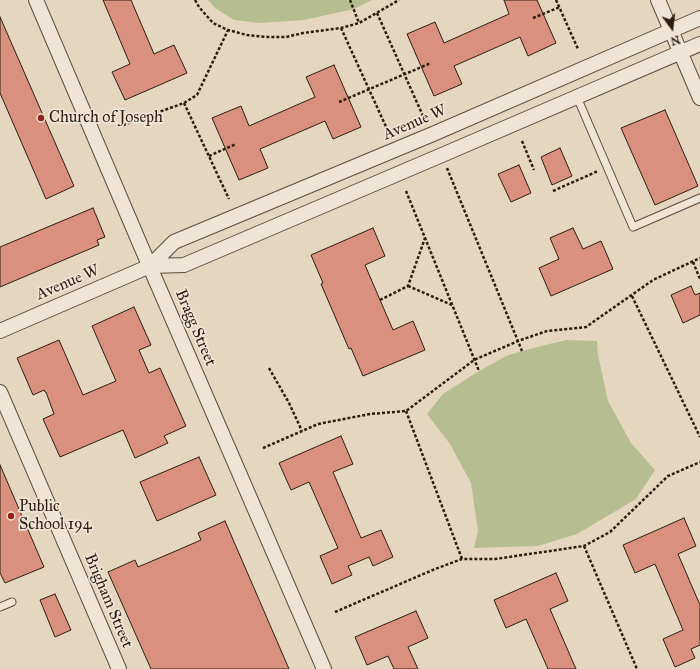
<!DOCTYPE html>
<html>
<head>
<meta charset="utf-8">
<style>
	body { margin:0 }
	#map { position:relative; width:700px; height:669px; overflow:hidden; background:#e5d7bf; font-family:"IM FELL Great Primer",serif }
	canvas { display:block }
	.north { position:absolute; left:652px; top:8px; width:40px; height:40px; -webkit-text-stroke:3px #eee5d5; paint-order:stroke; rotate:165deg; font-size:11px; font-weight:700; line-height:16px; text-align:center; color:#2c1d11 }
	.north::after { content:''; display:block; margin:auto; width:14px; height:18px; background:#2c1d11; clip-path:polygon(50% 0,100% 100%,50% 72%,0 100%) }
</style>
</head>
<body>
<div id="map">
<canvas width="700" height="669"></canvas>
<div class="north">N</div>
</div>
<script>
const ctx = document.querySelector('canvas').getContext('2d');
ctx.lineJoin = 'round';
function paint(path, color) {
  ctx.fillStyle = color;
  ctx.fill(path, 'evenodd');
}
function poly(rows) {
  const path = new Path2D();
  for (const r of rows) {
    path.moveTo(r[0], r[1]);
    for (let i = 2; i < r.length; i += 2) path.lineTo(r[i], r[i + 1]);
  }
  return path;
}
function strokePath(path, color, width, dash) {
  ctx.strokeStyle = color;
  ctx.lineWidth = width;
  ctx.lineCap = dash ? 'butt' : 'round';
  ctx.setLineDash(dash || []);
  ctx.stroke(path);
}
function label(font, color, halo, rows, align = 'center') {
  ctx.font = font + ' "IM FELL Great Primer",serif';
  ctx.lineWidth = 3.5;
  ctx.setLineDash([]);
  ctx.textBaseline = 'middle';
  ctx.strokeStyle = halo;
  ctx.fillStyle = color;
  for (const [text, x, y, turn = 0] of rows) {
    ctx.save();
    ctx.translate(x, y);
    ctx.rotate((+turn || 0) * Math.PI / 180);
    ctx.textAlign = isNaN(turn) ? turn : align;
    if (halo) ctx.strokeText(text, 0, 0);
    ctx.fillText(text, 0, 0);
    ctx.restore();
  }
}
paint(poly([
	[208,0,372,0,354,9,304,20,259,23,234,20,215,8],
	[567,340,597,341,598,355,608,401,631,443,655,470,636,499,577,534,538,546,474,548,478,531,471,483,450,444,427,414,443,394,479,371,506,356,522,351,553,343]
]), '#b6be91');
const building = poly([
	[103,0,131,0,154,54,174,45,187,73,125,100,112,72,130,64,103,0],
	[504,0,537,0,556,43,528,56,520,37,454,66,462,84,434,96,407,34,435,22,444,43,509,14,504,0],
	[0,17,74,186,46,199,0,93,0,17],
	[334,65,361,127,333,139,325,121,260,149,268,168,239,180,212,118,241,106,249,126,315,97,306,77,334,65],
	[665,110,698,186,655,205,621,128,665,110],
	[560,148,572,176,552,185,541,157,560,148],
	[519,165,531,193,511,202,498,174,519,165],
	[93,208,105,237,97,240,99,245,0,287,0,247,93,208],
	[373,228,385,256,365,265,393,330,413,321,425,350,363,376,351,348,349,349,321,284,323,283,311,255,373,228],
	[573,228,583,249,601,241,613,269,551,296,539,268,559,259,550,238,573,228],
	[691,286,695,295,700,293,700,315,683,323,671,295,691,286],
	[134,307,151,345,139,350,149,373,160,368,186,426,164,436,168,443,135,458,123,430,60,457,43,419,54,414,46,392,45,392,44,390,33,395,17,358,59,340,83,395,116,381,92,326,134,307],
	[341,436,353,464,333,472,361,538,381,530,393,557,373,566,369,557,348,566,352,575,332,584,320,556,338,548,309,482,291,490,279,463,341,436],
	[199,457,216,495,157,521,140,482,199,457],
	[0,465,44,567,5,583,0,573,0,465],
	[684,518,696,546,678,554,700,605,700,645,691,649,695,658,675,667,663,639,683,630,655,564,635,573,623,545,684,518],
	[225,521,289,669,151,669,108,572,135,560,138,567,178,550,201,540,198,533,225,521],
	[556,573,568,601,550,609,576,669,548,669,526,619,506,628,494,600,556,573],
	[55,594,71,630,55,637,40,600,55,594],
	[416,611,428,638,408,647,418,669,394,669,388,656,367,665,355,637,416,611]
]);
paint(building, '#d9907f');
strokePath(building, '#2c1d11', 1);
const lane = poly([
	[577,97,633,227,700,198],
	[0,607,12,602]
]);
const street = poly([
	[36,0,140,244,324,669],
	[658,0,700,98],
	[150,266,184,265,442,155,700,44],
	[0,331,150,266,174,242,433,134,700,18],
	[0,392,119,669]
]);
strokePath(lane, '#5a4c3c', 9);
strokePath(street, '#5a4c3c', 16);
strokePath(poly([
	[195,0,199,7,213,23,228,30,247,35,266,37,286,37,303,33,341,28,359,23,399,0],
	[350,0,359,23],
	[556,0,578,49],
	[377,13,423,116,427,119],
	[533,18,560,7],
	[341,28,388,131],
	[339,102,431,63],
	[184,103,229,199],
	[123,125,184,103,197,95,228,30],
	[522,141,534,170],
	[209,156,236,144],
	[447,168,522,351],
	[406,191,479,371],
	[553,191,598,171],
	[693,262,700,279],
	[408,286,452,305],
	[632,296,700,437],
	[380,300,408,286,425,238],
	[269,368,289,403,302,431],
	[406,411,462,559],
	[263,448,318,424,370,414,406,411,474,360,518,341,547,331,586,327,653,280,700,258],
	[584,546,637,669],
	[335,612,435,569,462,559,495,559,584,546,610,532,668,476,700,462]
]), '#2c1d11', 2.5, [3, 2]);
strokePath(lane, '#eee5d5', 7);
strokePath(street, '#eee5d5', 14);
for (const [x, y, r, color] of [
	[41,118,4,"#8f2418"],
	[11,516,4,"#8f2418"]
]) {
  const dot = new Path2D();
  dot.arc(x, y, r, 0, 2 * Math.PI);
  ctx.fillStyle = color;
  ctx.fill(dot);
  strokePath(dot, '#eee5d5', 1.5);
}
label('16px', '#2c1d11', '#eee5d5', [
	["Church of Joseph",49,118],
	["Public",19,507],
	["School 194",19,525]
], 'left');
label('16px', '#2c1d11', '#eee5d5', [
	["Avenue W",415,123,-23],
	["Avenue W",68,283,-23],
	["Bragg Street",195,328,67],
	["Brigham Street",108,601,67]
]);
</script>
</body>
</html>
